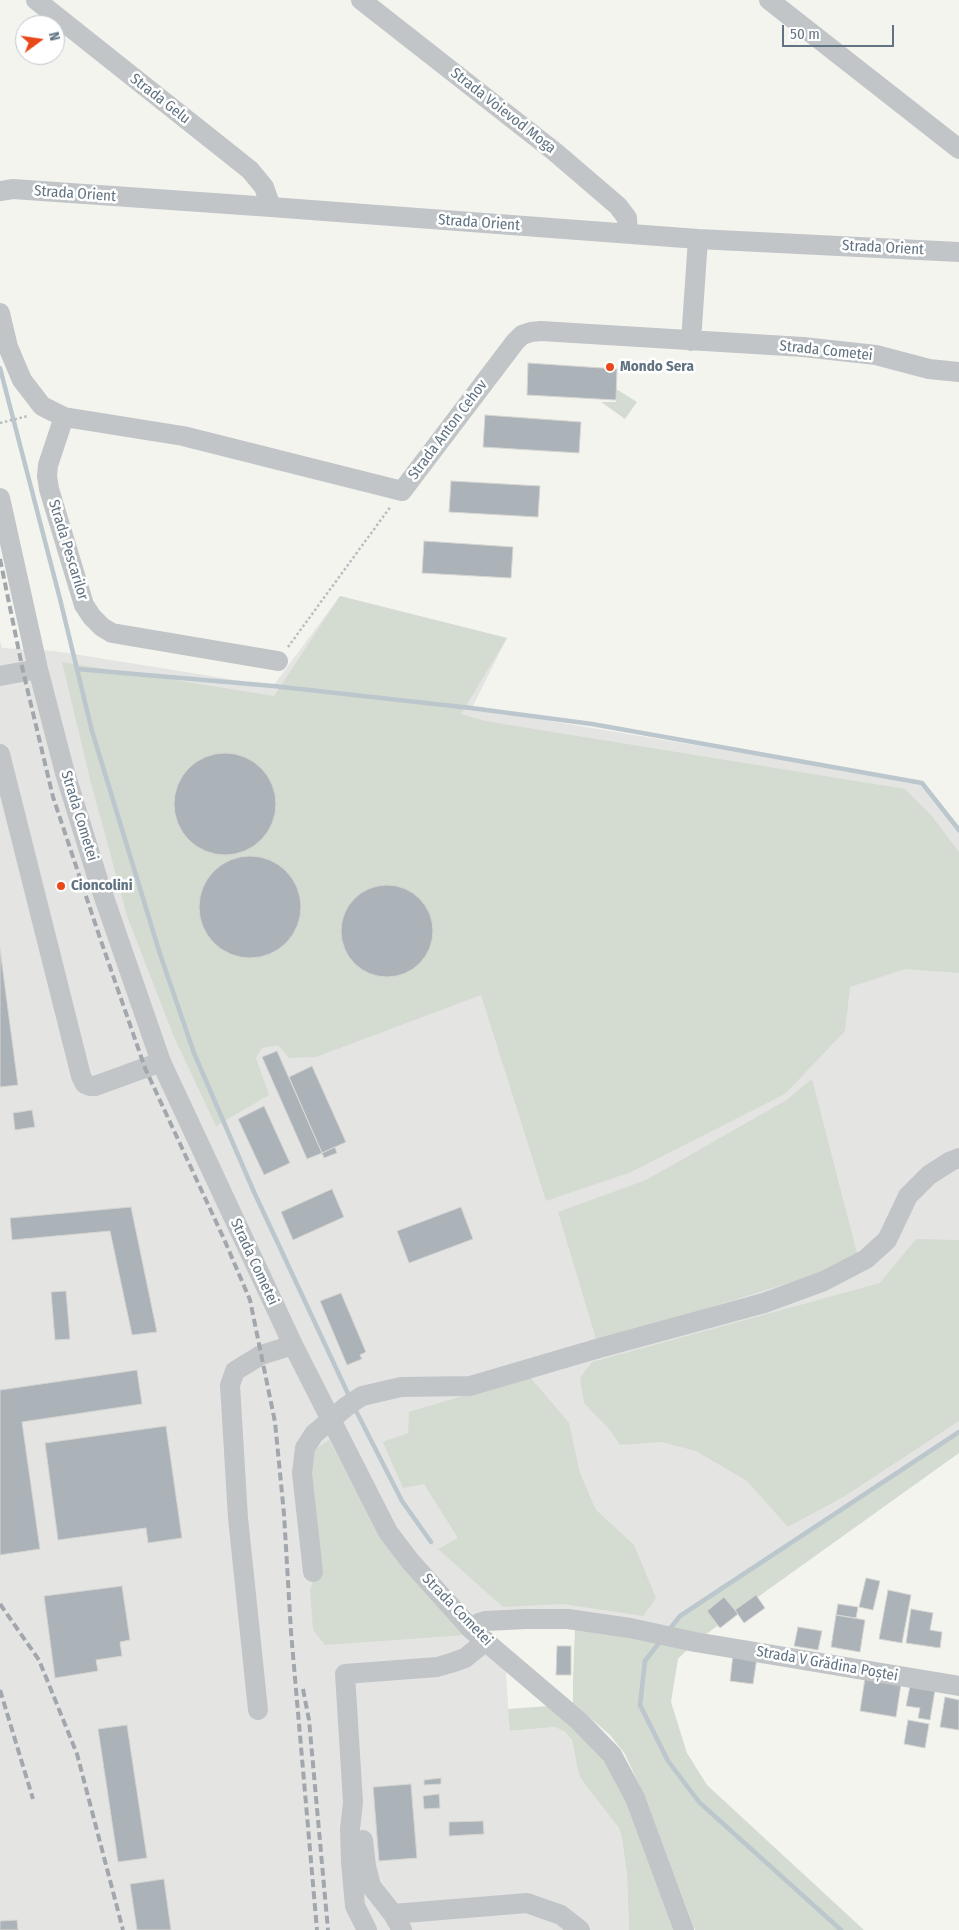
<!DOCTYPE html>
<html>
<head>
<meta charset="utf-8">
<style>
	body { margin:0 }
	#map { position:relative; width:959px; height:1930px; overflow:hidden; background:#f4f4ef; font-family:"Fira Sans Condensed",sans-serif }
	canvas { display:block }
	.north { position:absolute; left:15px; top:15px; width:50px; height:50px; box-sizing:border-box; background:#fff; border:1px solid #c0c7cd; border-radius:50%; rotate:76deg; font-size:14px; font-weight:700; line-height:20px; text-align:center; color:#617382 }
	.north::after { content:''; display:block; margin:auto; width:18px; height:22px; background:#e9491a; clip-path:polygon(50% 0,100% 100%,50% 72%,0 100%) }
	.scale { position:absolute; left:782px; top:25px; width:112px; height:22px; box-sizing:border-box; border:2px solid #617382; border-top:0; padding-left:6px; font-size:15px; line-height:18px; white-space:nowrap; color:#617382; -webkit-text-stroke:4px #fff; paint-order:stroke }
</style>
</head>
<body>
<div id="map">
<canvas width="959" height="1930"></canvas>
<div class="north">N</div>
<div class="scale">50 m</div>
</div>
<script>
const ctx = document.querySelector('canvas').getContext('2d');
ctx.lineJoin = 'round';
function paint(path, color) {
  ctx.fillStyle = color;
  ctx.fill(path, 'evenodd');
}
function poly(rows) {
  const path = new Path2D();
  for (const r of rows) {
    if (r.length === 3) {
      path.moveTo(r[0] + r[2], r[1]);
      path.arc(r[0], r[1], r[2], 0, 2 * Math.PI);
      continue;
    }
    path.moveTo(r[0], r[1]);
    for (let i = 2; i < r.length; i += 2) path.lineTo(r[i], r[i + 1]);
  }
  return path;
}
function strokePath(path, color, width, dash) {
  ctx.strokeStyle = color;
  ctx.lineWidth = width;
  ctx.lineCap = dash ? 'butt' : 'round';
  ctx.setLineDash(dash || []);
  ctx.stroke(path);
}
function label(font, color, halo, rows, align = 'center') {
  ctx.font = font + ' "Fira Sans Condensed",sans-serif';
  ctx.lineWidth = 5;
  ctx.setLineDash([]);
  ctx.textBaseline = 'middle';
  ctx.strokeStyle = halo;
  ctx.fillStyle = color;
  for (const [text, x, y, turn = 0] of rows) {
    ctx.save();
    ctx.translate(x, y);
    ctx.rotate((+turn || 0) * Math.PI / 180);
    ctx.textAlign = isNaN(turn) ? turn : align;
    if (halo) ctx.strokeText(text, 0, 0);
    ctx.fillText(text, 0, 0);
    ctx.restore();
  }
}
paint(poly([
	[340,596,507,638,472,708,922,783,959,830,959,1432,680,1616,663,1635,479,1623,510,1662,506,1673,510,1731,555,1727,565,1732,572,1740,578,1771,619,1828,622,1838,627,1875,629,1930,0,1930,0,641,2,648,55,651,273,686]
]), '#e4e5e3');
paint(poly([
	[616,389,637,402,625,419,601,402,616,402],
	[340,596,507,638,461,714,485,721,905,789,931,815,959,852,959,973,905,969,850,987,845,1031,785,1094,631,1172,546,1201,481,995,316,1057,289,1058,278,1045,262,1048,256,1058,269,1095,216,1126,174,1037,127,916,89,775,62,662,274,696],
	[812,1079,858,1257,821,1273,627,1333,596,1339,558,1212,646,1180,785,1101],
	[916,1239,959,1240,959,1421,845,1496,788,1527,747,1481,696,1451,662,1442,620,1445,610,1430,584,1403,580,1378,592,1362,880,1283],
	[529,1376,569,1423,580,1473,596,1510,634,1545,656,1598,643,1616,563,1604,503,1607,438,1549,458,1538,424,1484,403,1488,383,1442,408,1433,409,1412],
	[959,1432,959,1453,695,1642,678,1659,671,1702,687,1753,707,1785,864,1930,695,1930,646,1800,625,1754,610,1735,573,1703,573,1679,575,1629,663,1635,680,1616],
	[329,1440,358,1494,466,1635,325,1645,313,1630,310,1590,319,1563,309,1454],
	[549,1706,583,1736,609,1767,628,1804,676,1930,629,1930,627,1875,622,1838,619,1828,582,1780,578,1771,572,1740,565,1732,555,1727,510,1731,508,1709]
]), '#d4dbd0');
strokePath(poly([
	[0,368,60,599,92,731,160,954,194,1053,254,1192,350,1398],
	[77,669,273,686,471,708,592,724,922,783,959,830],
	[354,1407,402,1501,431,1542],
	[668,1631,680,1616,959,1432],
	[662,1639,645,1661,640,1705,668,1761,699,1802,841,1930]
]), '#bbc7cc', 4.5);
const building = poly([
	[528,363,617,369,616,400,527,395,528,363],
	[485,415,581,422,579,453,483,447,485,415],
	[451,481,540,486,538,517,449,512,451,481],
	[424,541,513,547,511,578,422,573,424,541],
	[225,804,51],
	[250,907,51],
	[387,931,46],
	[0,949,18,1085,0,1087,0,949],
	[277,1051,322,1153,307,1159,262,1057,277,1051],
	[312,1066,346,1142,322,1153,289,1077,312,1066],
	[264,1106,290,1163,264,1175,238,1119,264,1106],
	[32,1110,35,1127,15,1130,13,1113,32,1110],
	[335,1147,337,1153,324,1158,322,1153,335,1147],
	[332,1189,344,1217,293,1240,281,1212,332,1189],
	[131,1207,157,1332,132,1335,110,1231,12,1240,10,1218,131,1207],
	[461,1207,473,1239,409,1263,397,1231,461,1207],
	[66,1291,70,1339,55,1340,51,1292,66,1291],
	[341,1293,366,1352,360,1355,362,1359,347,1365,320,1301,341,1293],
	[137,1370,142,1404,22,1422,40,1549,0,1555,0,1390,137,1370],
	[166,1426,182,1538,148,1543,146,1528,58,1540,45,1443,166,1426],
	[866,1578,880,1581,873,1610,859,1607,866,1578],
	[122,1586,130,1640,120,1642,122,1656,96,1660,98,1671,55,1678,44,1596,122,1586],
	[888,1590,911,1595,902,1643,879,1639,888,1590],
	[756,1595,765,1608,744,1623,735,1610,756,1595],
	[724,1597,738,1614,720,1628,707,1611,724,1597],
	[838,1604,858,1607,856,1618,836,1615,838,1604],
	[911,1609,933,1613,930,1630,942,1632,940,1648,906,1643,911,1609],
	[836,1615,865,1620,860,1652,831,1647,836,1615],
	[798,1627,822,1631,818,1650,794,1646,798,1627],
	[557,1646,571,1646,571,1675,556,1675,557,1646],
	[733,1655,757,1657,753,1684,730,1681,733,1655],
	[865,1678,901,1684,896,1717,860,1711,865,1678],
	[910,1686,935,1690,930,1720,918,1718,920,1708,906,1706,910,1686],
	[945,1697,959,1700,959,1730,940,1727,945,1697],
	[908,1720,929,1724,925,1748,904,1744,908,1720],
	[127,1725,147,1858,118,1862,98,1729,127,1725],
	[441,1778,441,1784,424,1785,424,1780,441,1778],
	[411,1784,417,1858,379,1861,373,1787,411,1784],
	[439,1794,440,1808,424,1809,423,1796,439,1794],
	[483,1821,484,1834,449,1836,449,1822,483,1821],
	[164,1879,171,1930,137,1930,130,1884,164,1879],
	[17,1920,18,1930,0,1930,0,1921,17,1920]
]);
paint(building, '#abb3b8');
strokePath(building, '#d5d5d2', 1);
strokePath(poly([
	[0,423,28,416],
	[288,647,391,506]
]), '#babdbf', 2.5, [2.5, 2.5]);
strokePath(poly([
	[36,0,250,170,264,187,271,207],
	[361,0,555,152,618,206,627,218,628,233],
	[769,0,959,149],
	[0,191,13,189,271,207,698,239,959,252],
	[0,313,8,347,22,380,42,406,64,417,48,465,47,476,49,489,84,605,92,617,102,627,112,633,278,661],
	[691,341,698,239],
	[64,417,183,436,402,491,515,342,522,335,531,332,541,331,803,347,876,355,929,369,959,372],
	[0,498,38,669,65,773,98,880,161,1062,293,1345,388,1532,410,1561,472,1630,579,1721,612,1755,635,1798,684,1930],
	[0,676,38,669],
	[0,754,81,1076,85,1084,90,1086,95,1086,161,1062],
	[313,1572,302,1473,305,1448,314,1434,347,1406,362,1396,401,1387,470,1386,596,1349,764,1303,824,1281,866,1259,887,1240,908,1196,929,1175,951,1161,959,1158],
	[472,1630,479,1623,485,1621,526,1619,568,1619,630,1628,695,1642,959,1686],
	[258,1710,238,1518,230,1385,235,1371,261,1355,293,1345],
	[363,1840,366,1866,371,1886,393,1914,402,1930],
	[393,1914,527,1903,561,1915,580,1930],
	[367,1930,355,1906,351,1862,350,1829,353,1802,345,1674,437,1667,451,1663,465,1658,486,1641]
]), '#c1c5c8', 20);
strokePath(poly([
	[0,559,23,671,53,797,100,938,145,1068,224,1239,250,1300,275,1422,284,1514,291,1632,317,1930],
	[0,1604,39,1660,77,1754,123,1930],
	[303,1689,309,1720,328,1930],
	[0,1690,33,1799]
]), '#a1a7ad', 4, [8, 4]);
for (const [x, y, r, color] of [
	[610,367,5,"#e9491a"],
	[61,886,5,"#e9491a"]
]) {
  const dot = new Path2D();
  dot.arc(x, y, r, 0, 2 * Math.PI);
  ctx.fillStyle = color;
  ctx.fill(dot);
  strokePath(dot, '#fff', 2);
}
label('15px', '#617382', '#fff', [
	["Strada Gelu",160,99,38],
	["Strada Voievod Moga",503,111,38],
	["Strada Orient",75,194,4],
	["Strada Orient",479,223,4],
	["Strada Orient",883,248,3],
	["Strada Cometei",826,351,6],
	["Strada Anton Cehov",448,430,-53],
	["Strada Pescarilor",68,550,73],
	["Strada Cometei",79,816,73],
	["Strada Cometei",254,1262,65],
	["Strada Cometei",457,1610,46],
	["Strada V Grădina Poștei",827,1664,10]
]);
label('bold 15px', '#617382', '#fff', [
	["Mondo Sera",620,367],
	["Cioncolini",71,886]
], 'left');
</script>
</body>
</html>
